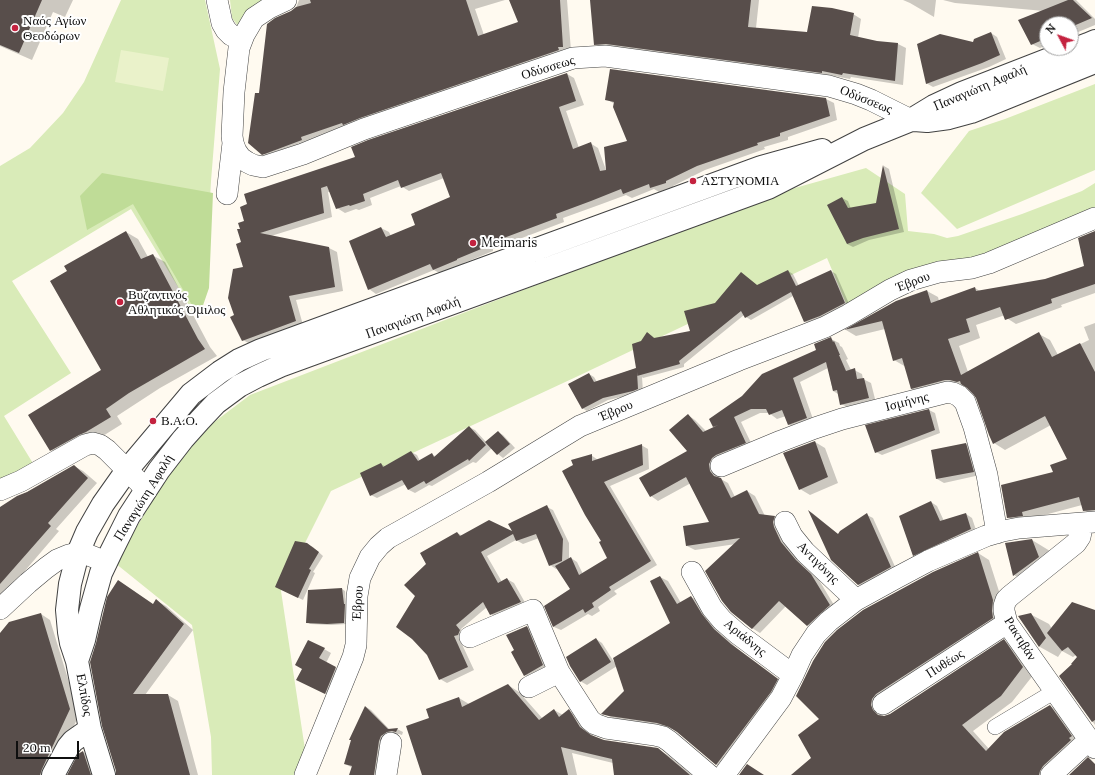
<!DOCTYPE html>
<html>
<head>
<meta charset="utf-8">
<style>
	body { margin:0 }
	#map { position:relative; width:1095px; height:775px; overflow:hidden; background:#fffaf0; font-family:Lora,serif }
	canvas { display:block }
	.north { position:absolute; left:1039px; top:16px; width:40px; height:40px; box-sizing:border-box; background:#fff; border:1px solid #9f9f9f; border-radius:50%; rotate:311deg; font-size:11px; font-weight:700; line-height:16px; text-align:center; color:#0f0f0f }
	.north::after { content:''; display:block; margin:auto; width:14px; height:18px; background:#c4223f; clip-path:polygon(50% 0,100% 100%,50% 72%,0 100%) }
	.scale { position:absolute; left:16px; top:741px; width:63px; height:18px; box-sizing:border-box; border:2px solid #0f0f0f; border-top:0; padding-left:5px; font-size:12px; line-height:14px; white-space:nowrap; color:#0f0f0f; -webkit-text-stroke:3px #fff; paint-order:stroke }
</style>
</head>
<body>
<div id="map">
<canvas width="1095" height="775"></canvas>
<div class="north">N</div>
<div class="scale">20 m</div>
</div>
<script>
const ctx = document.querySelector('canvas').getContext('2d');
ctx.lineJoin = 'round';
function paint(path, color) {
  ctx.fillStyle = color;
  ctx.fill(path, 'evenodd');
}
function poly(rows) {
  const path = new Path2D();
  for (const r of rows) {
    path.moveTo(r[0], r[1]);
    for (let i = 2; i < r.length; i += 2) path.lineTo(r[i], r[i + 1]);
  }
  return path;
}
function strokePath(path, color, width, dash) {
  ctx.strokeStyle = color;
  ctx.lineWidth = width;
  ctx.lineCap = dash ? 'butt' : 'round';
  ctx.setLineDash(dash || []);
  ctx.stroke(path);
}
function label(font, color, halo, rows, align = 'center') {
  ctx.font = font + ' Lora,serif';
  ctx.lineWidth = 4;
  ctx.setLineDash([]);
  ctx.textBaseline = 'middle';
  ctx.strokeStyle = halo;
  ctx.fillStyle = color;
  for (const [text, x, y, turn = 0] of rows) {
    ctx.save();
    ctx.translate(x, y);
    ctx.rotate((+turn || 0) * Math.PI / 180);
    ctx.textAlign = isNaN(turn) ? turn : align;
    if (halo) ctx.strokeText(text, 0, 0);
    ctx.fillText(text, 0, 0);
    ctx.restore();
  }
}
paint(poly([
	[121,0,205,0,220,69,211,181,205,288,195,315,131,209,12,281,71,373,4,416,34,465,0,486,0,166,30,148,63,113,84,82],
	[230,0,267,0,238,26,232,18],
	[1095,84,1095,170,957,229,921,193,969,131,1005,119],
	[866,168,905,194,908,231,934,234,947,238,958,236,1022,214,1082,191,1095,183,1095,209,992,252,848,308,827,258,576,377,331,491,281,591,306,756,299,775,212,775,211,737,192,625,115,563,172,468,213,423,250,395,770,195]
]), '#d9ebb8');
paint(poly([
	[102,173,213,193,209,288,199,317,133,204,87,230,80,196]
]), '#bfdc97');
paint(poly([
	[121,50,169,58,163,91,115,82]
]), '#eaf2ca');
paint(poly([
	[0,0,73,0,65,17,53,12,32,60,0,46],
	[299,0,505,0,475,9,484,35,520,22,511,0,567,0,571,51,271,158,263,154,260,95,292,12,296,8],
	[591,0,759,0,756,28,808,33,853,14,861,19,858,38,877,42,898,44,906,48,903,85,851,77,850,79,829,75,829,77,603,49,595,44],
	[903,0,936,0,934,17,910,3],
	[943,0,1076,0,1095,19,1095,25,1071,35,1071,24,1047,24,1047,45,1040,48,1032,44,1044,11,955,3],
	[991,33,997,37,1006,59,989,67,933,87,926,83,973,43],
	[567,74,574,78,584,105,566,111,579,148,590,143,598,148,606,170,628,141,615,104,606,99,826,99,834,103,837,120,788,137,788,140,764,147,765,149,705,170,673,186,673,187,659,192,654,189,632,198,626,195,599,205,563,218,564,222,493,249,493,251,464,263,464,264,441,274,434,270,376,294,369,289,381,228,389,232,391,236,416,226,452,198,444,178,409,191,401,186,370,198,372,205,359,210,356,209,345,213,337,208,331,192,328,192,332,217,271,236,329,248,337,252,343,291,296,300,303,325,250,344,243,340,235,315,244,268,241,231,356,158],
	[884,166,889,169,904,232,869,240,853,247,847,244,842,198,848,201,851,209,877,204],
	[126,232,138,239,148,257,152,255,165,262,210,347,217,356,160,388,117,416,122,424,98,439,63,457,51,450,102,370],
	[1095,232,1095,293,1061,305,1062,307,1016,324,1005,317,1005,315,976,325,980,338,959,346,968,372,1039,334,1050,340,1058,355,1089,340,1084,327,1095,323,1095,517,1084,510,1082,505,1033,518,1019,524,1008,517,1068,460,1051,425,1005,450,994,443,977,397,969,388,962,386,922,395,911,389,906,367,894,360,885,329,856,336,846,330,896,302,927,291,938,297,939,301,975,288,980,291,1046,280,1086,266],
	[788,271,793,274,799,286,831,271,836,274,850,306,810,324,805,322,793,296,751,320,746,317,744,315,684,364,684,367,643,378,642,377,643,392,608,400,587,411,582,408,589,374,594,377,597,382,637,368,642,342,648,333,656,339,691,332,741,273,758,286],
	[831,339,839,343,840,346,842,347,848,359,846,360,851,370,854,370,862,374,863,379,871,383,876,403,849,408,841,404,838,394,833,391,828,368,800,382,814,422,797,429,789,425,786,416,777,419,769,413,760,413,741,422,753,447,717,470,717,475,719,478,728,483,735,497,747,491,755,496,765,516,774,517,782,521,789,547,803,565,819,580,837,610,815,630,808,625,786,606,760,633,752,628,736,544,695,550,687,546,711,523,691,483,658,501,651,496,689,451,688,415,695,420,706,431,716,427,714,426,817,350],
	[929,410,935,413,940,433,882,455,876,452],
	[469,427,475,430,486,442,498,432,503,435,515,448,503,458,498,454,492,448,476,463,473,462,432,486,429,485,415,493,409,490,406,484,377,498,371,495,381,464,386,467,411,452,417,455,420,461,432,454,436,457],
	[815,442,825,448,838,483,810,495,800,489],
	[966,444,972,448,980,475,944,483,937,479,932,451],
	[641,445,648,449,649,469,610,486,657,565,614,591,617,594,598,607,600,611,592,616,588,614,561,630,554,627,545,606,571,590,558,568,556,569,550,565,539,538,523,544,516,540,487,556,502,582,507,579,514,583,527,606,498,618,491,614,487,607,461,629,466,634,465,638,460,640,474,670,447,683,440,679,416,596,427,564,457,533,463,536,514,534,547,507,553,510,569,543,569,560,571,558,577,562,583,574,609,558,602,542,586,515,591,455,598,460],
	[74,466,83,471,97,483,56,529,59,531,0,600,0,508],
	[931,502,937,506,944,521,966,514,972,518,977,533,920,558,914,555],
	[811,512,839,535,867,515,873,518,897,571,865,588,858,584],
	[1032,540,1050,551,1032,586,1014,575],
	[307,544,313,547,323,556,313,572,315,573,303,600,276,587],
	[978,553,989,560,1004,607,1003,618,882,712,884,717,890,715,1004,641,1015,647,1034,674,1012,702,973,731,989,749,1050,706,1061,712,1084,745,1052,775,793,775,812,758,821,719],
	[660,577,668,581,681,603,691,597,699,601,709,619,721,634,738,649,784,683,724,769,717,765,676,730,665,727,617,720,603,713,625,692,617,666,587,685,580,681,596,639,602,643,616,665,671,623],
	[342,589,345,591,347,624,331,625,310,624,307,622],
	[157,601,166,606,193,630,145,695,168,695,178,701,198,775,117,775,117,772,103,726,154,605],
	[1095,611,1095,725,1060,676,1073,665,1078,657,1076,655,1073,657,1062,651,1058,657,1040,647,1019,617,1030,614,1049,624,1052,629],
	[41,614,50,620,79,715,51,775,0,775,0,634],
	[527,627,533,630,549,668,531,679,525,675,515,650],
	[324,649,331,653,326,663,342,672,332,697,304,683],
	[508,685,519,692,543,719,554,710,563,715,569,711,580,717,591,734,596,738,604,741,658,749,669,756,692,775,617,775,613,763,572,753,577,775,423,775,430,718,459,698,469,704],
	[366,707,371,710,390,730,397,729,403,732,402,735,399,734,393,735,380,775,350,775,353,768,345,764],
	[83,752,92,758,98,775,68,775]
]), '#0003');
paint(poly([
	[0,0,42,0,19,53,0,45],
	[310,0,466,0,478,36,518,22,509,0,560,0,563,47,558,47,559,50,360,118,343,125,342,123,301,137,302,140,262,155,248,143,255,93,259,93,267,24,275,18,291,11,296,7,311,3],
	[590,0,751,0,748,27,807,32,812,6,832,8,854,13,850,35,877,41,898,43,895,81,843,73,842,75,822,71,822,73,606,44,594,45],
	[1068,0,1073,0,1075,2,1092,18,1071,27,1071,24,1047,24,1047,38,1031,45,1018,20],
	[991,32,1000,55,982,63,926,84,917,44,940,34,973,42,974,39],
	[610,69,826,98,830,116,780,133,780,136,757,143,758,145,697,166,666,181,666,183,650,188,649,184,623,194,621,189,591,201,556,214,557,218,485,245,486,247,457,259,457,260,433,270,430,264,368,290,349,241,381,227,386,237,415,225,411,214,450,197,441,173,401,188,398,180,363,194,365,201,350,206,349,205,336,209,327,186,321,188,324,213,260,233,329,247,335,287,289,296,296,321,242,341,230,317,234,315,228,298,233,269,243,267,236,244,241,242,237,229,240,229,238,223,244,221,240,207,247,204,244,194,355,157,351,147,368,140,567,73,576,101,559,107,573,149,591,142,600,171,606,170,604,147,627,141,613,107,614,102,605,100],
	[883,165,899,229,863,238,847,244,827,205,842,197,848,208,876,203],
	[126,231,141,259,153,254,198,339,205,349,129,393,106,409,111,417,86,432,79,435,50,451,28,415,101,370,50,281,67,271,64,266],
	[1095,231,1095,284,1051,299,1052,303,1005,320,1000,307,966,319,970,332,948,339,961,375,1039,332,1052,357,1080,343,1095,372,1095,510,1083,511,1079,497,1022,512,1023,516,1007,518,1001,485,1053,472,1050,465,1067,459,1045,416,993,444,989,435,976,398,973,394,967,388,961,384,960,381,957,382,950,380,945,380,911,389,902,358,893,361,882,321,844,330,896,301,927,290,931,303,975,287,976,291,1045,279,1084,266,1078,238],
	[788,270,796,286,831,270,845,303,820,316,804,322,791,292,745,318,741,311,679,361,680,364,637,376,637,372,638,389,633,391,603,398,582,409,568,384,589,373,594,382,636,368,632,344,641,341,647,332,654,338,690,331,684,311,715,303,741,272,757,285],
	[831,337,833,342,834,341,840,355,839,355,846,371,855,368,857,379,864,378,869,398,840,405,837,390,833,391,826,362,793,378,807,418,788,425,782,410,769,415,766,409,751,409,734,417,746,443,716,455,712,458,709,464,710,471,714,476,721,478,731,498,747,490,759,514,775,516,773,522,774,527,781,542,796,560,811,574,830,605,821,613,807,626,779,601,752,629,731,612,722,601,705,571,740,538,686,546,683,526,709,522,686,477,650,497,639,478,687,451,669,430,688,414,703,432,718,425,713,427,709,419,742,396,762,374,816,350,814,344],
	[929,409,935,430,875,453,865,425],
	[469,426,486,445,469,461,468,459,426,484,424,481,408,490,402,480,370,496,360,473,381,463,383,467,411,451,418,461,432,453,434,457],
	[498,431,510,444,497,455,485,442],
	[815,441,828,477,799,490,783,453],
	[966,443,974,472,936,479,931,450],
	[642,444,643,465,604,482,651,561,609,587,611,590,592,603,594,607,585,613,583,609,553,627,544,606,570,589,555,566,571,557,579,575,607,558,599,542,601,541,585,515,562,471,573,465,571,460,592,454,592,461],
	[74,465,88,478,48,523,51,526,0,584,0,507,17,496,27,492],
	[931,501,940,521,966,513,971,529,913,556,899,516],
	[547,505,563,539,562,561,549,566,536,534,516,541,513,534,481,552,498,583,507,578,521,602,490,615,483,602,456,625,460,630,458,635,454,636,468,667,439,680,427,655,412,639,396,627,415,596,404,585,426,564,420,553,457,532,460,536,489,520,512,531,508,524],
	[808,510,838,534,840,531,867,513,891,567,858,585,831,560],
	[1032,539,1039,557,1013,576,1005,543],
	[295,541,307,543,319,552,309,569,311,570,298,598,275,587],
	[978,552,993,600,992,611,993,618,876,694,872,699,871,705,873,710,878,715,884,716,890,714,1004,639,1023,667,1001,696,962,725,986,751,1004,732,1050,705,1072,736,1069,738,1071,740,1043,766,1040,771,1039,775,791,775,811,758,798,735,819,719,796,696,813,661,825,642,837,630,863,610,933,572],
	[660,576,677,604,691,596,702,614,714,629,731,644,778,679,771,692,716,765,677,732,669,727,657,723,609,716,601,714,624,691,613,658,670,623,650,581],
	[118,580,153,604,156,599,184,624,133,694,168,694,190,775,116,775,116,771,102,726,90,662,96,643,107,597],
	[342,588,344,604,345,604,344,623,327,624,306,623,308,590],
	[1072,602,1095,610,1095,720,1092,722,1059,676,1072,664,1071,664,1077,657,1068,647,1062,651,1047,633],
	[41,613,70,709,42,769,40,775,0,775,0,633,9,622],
	[1031,613,1046,638,1039,647,1018,616],
	[527,626,543,665,524,676,511,652,514,650,506,635],
	[596,638,611,662,580,682,570,666,566,657],
	[308,640,325,648,319,658,336,667,325,694,296,680,302,669,295,665],
	[508,684,539,720,554,709,559,717,569,709,580,727,591,735,604,740,658,748,690,775,614,775,612,759,561,747,568,775,422,775,406,726,429,718,426,709,459,697,462,707],
	[365,706,388,729,398,728,396,732,392,731,387,732,381,736,379,741,374,775,349,775,352,766,344,764,351,740,349,740],
	[83,751,91,775,67,775,78,754],
	[1088,757,1095,764,1095,775,1069,775],
	[747,764,764,775,739,775]
]), '#584e4b');
const pedestrian = poly([
	[995,727,1055,691]
]);
const minor = poly([
	[217,0,222,23,226,30,231,35,241,40],
	[286,0,269,8,254,18,244,35,239,48,234,92,232,136,233,143,236,151,241,158,247,162,253,165,263,167,303,154,364,129,573,58,605,56,829,86,856,94,871,100,911,120],
	[227,194,233,143],
	[721,466,781,441,815,428,842,419,948,392,953,393,959,396,965,402,974,427,987,475,997,533],
	[0,490,21,481,85,445,93,443,100,445,107,450,146,489],
	[785,522,792,536,805,552,856,600],
	[1083,523,1080,537,1076,543,1010,596,1006,600,1004,606,1004,611,1007,623,1095,748],
	[692,572,712,608,722,620,738,634,793,675],
	[0,609,28,583,46,568,57,560,69,555,78,553,86,554,106,562],
	[470,637,533,610,559,672,590,720,595,724,606,728,655,735,663,737,669,741,709,775],
	[529,687,559,672],
	[883,704,1007,623],
	[305,775,353,657,356,645,357,596,360,578,370,557,379,546,388,538,488,482,580,426,739,360,807,334,825,327,848,315,890,290,911,280,939,272,972,268,989,263,1095,218],
	[386,775,391,743],
	[724,775,781,698,793,675,802,655,816,634,829,621,856,600,896,578,928,561,986,536,1003,531,1019,528,1095,522],
	[1051,775,1089,740]
]);
const tertiary = poly([
	[914,120,927,121,949,118,971,112,1095,62],
	[77,661,84,640,91,609,101,573,111,552,129,516,159,470,183,439,200,420,216,403,239,386,258,376,280,366,768,188,864,139,911,120,934,106,962,93,1088,44,1095,41],
	[53,775,68,747,73,741,90,729],
	[104,775,90,729,77,661,71,643,69,632,67,610,70,584,78,553,87,532,103,504,127,470,191,394,220,372,239,360,261,350,761,167,822,150]
]);
strokePath(pedestrian, '#424242', 16);
strokePath(minor, '#424242', 22);
strokePath(tertiary, '#424242', 24);
strokePath(pedestrian, '#fff', 15);
strokePath(minor, '#fff', 21);
strokePath(tertiary, '#fff', 22);
for (const [x, y, r, color] of [
	[15,28,4,"#c4223f"],
	[693,181,4,"#c4223f"],
	[473,243,4,"#c4223f"],
	[120,302,4,"#c4223f"],
	[153,421,4,"#c4223f"]
]) {
  const dot = new Path2D();
  dot.arc(x, y, r, 0, 2 * Math.PI);
  ctx.fillStyle = color;
  ctx.fill(dot);
  strokePath(dot, '#fff', 1.5);
}
label('13px', '#0f0f0f', '#fff', [
	["Ναός Αγίων",23,21],
	["Θεοδώρων",23,36],
	["ΑΣΤΥΝΟΜΙΑ",701,181],
	["Meimaris",481,243],
	["Βυζαντινός",128,295],
	["Αθλητικός Όμιλος",128,310],
	["Β.Α.Ο.",161,421]
], 'left');
label('13px', '#0f0f0f', '#fff', [
	["Οδύσσεως",548,68,-17],
	["Παναγιώτη Αφαλή",980,88,-23],
	["Οδύσσεως",866,100,22],
	["Έβρου",913,282,-21],
	["Παναγιώτη Αφαλή",413,318,-20],
	["Ισμήνης",907,402,-14],
	["Έβρου",616,411,-23],
	["Παναγιώτη Αφαλή",144,498,-58],
	["Αντιγόνης",818,563,45],
	["Έβρου",358,603,-86],
	["Αριάδνης",745,638,39],
	["Ρακτιβάν",1020,639,58],
	["Πυθέως",945,664,-33],
	["Ελπίδος",84,695,80]
]);
</script>
</body>
</html>
